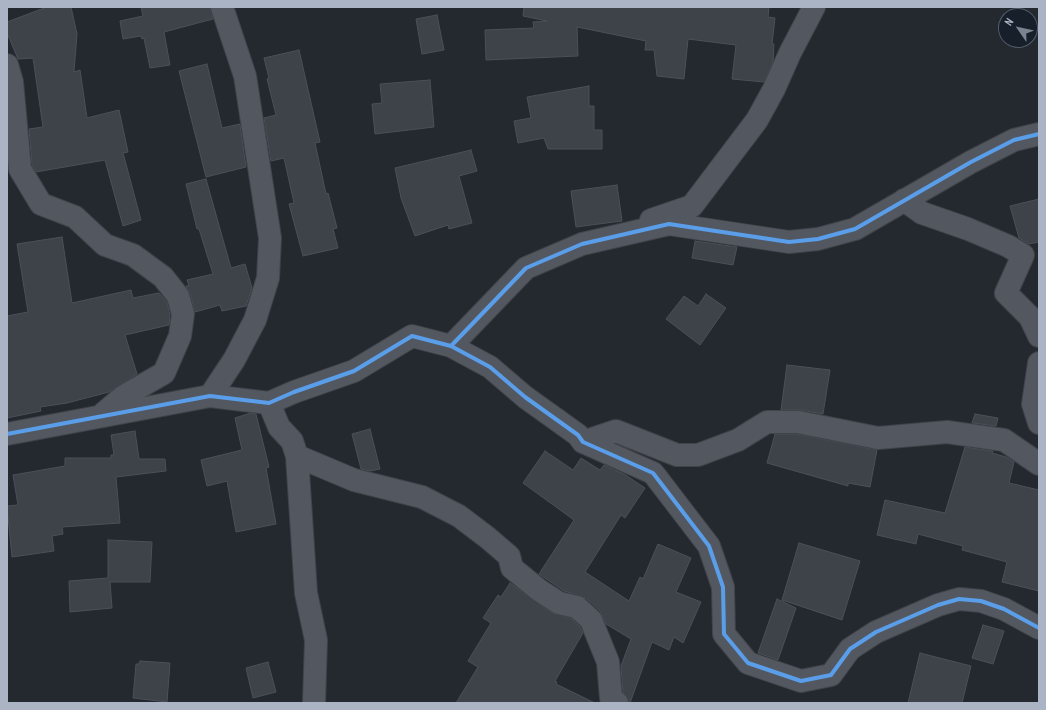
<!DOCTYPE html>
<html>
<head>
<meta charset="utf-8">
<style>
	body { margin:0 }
	#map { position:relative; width:1046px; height:710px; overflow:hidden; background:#242930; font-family:"PT Sans Narrow",sans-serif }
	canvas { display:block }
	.frame { position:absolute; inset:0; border:8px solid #abb4c4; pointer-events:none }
	.north { position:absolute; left:998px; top:8px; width:40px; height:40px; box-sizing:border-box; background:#171f2b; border:1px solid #525b68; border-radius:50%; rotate:304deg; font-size:11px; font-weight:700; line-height:16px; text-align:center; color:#abb4c4 }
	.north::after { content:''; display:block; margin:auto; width:14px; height:18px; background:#7c8390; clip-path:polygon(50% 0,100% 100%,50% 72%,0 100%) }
</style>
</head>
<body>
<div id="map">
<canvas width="1046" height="710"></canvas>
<div class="frame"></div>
<div class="north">N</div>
</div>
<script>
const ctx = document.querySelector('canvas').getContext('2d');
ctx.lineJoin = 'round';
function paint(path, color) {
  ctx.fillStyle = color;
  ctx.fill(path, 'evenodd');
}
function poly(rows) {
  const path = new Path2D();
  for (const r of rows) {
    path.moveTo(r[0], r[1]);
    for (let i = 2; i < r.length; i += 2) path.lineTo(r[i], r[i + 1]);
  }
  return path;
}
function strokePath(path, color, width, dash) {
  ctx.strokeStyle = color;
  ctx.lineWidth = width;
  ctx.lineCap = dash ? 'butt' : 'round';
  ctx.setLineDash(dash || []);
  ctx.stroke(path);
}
const building = poly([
	[47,7,71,7,77,34,74,72,80,70,87,118,119,110,128,152,123,153,141,220,123,226,105,160,36,172,32,165,29,129,43,127,33,58,18,59,7,33,7,22,47,7],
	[141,7,210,7,213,19,164,32,170,65,150,68,144,38,142,39,141,36,123,39,120,21,143,16,141,7],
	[524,7,769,7,768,17,775,18,772,44,774,44,773,62,764,82,732,79,736,45,688,39,684,79,657,76,654,50,645,50,646,41,577,27,578,56,486,60,485,30,534,28,533,22,547,21,523,16,524,7],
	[437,15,444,50,422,54,416,19,437,15],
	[299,50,320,142,315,143,326,194,328,193,337,228,333,229,338,248,303,256,289,204,294,203,284,158,271,161,264,118,276,115,267,79,269,78,264,58,299,50],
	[207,64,222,128,240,124,246,167,206,177,179,71,207,64],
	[430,80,434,127,375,134,372,104,382,103,380,84,430,80],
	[589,86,589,106,594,106,594,130,602,130,602,149,548,149,544,138,518,143,514,121,531,118,527,97,589,86],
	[471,150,477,171,459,176,472,223,449,229,448,225,415,236,401,198,395,168,471,150],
	[206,179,231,268,245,264,252,288,246,306,222,311,220,305,195,312,190,293,186,286,189,286,187,280,213,274,199,229,197,229,186,184,206,179],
	[617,185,622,221,576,227,571,191,617,185],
	[1039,199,1039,242,1029,244,1019,238,1010,206,1039,199],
	[62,237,72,303,131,290,133,298,159,293,167,302,170,315,169,325,125,335,137,374,109,392,67,403,40,407,41,411,7,418,7,316,28,312,17,244,62,237],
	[695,241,737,247,733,265,692,258,695,241],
	[706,294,726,308,700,345,666,319,684,296,698,306,706,294],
	[787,365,830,370,823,414,800,410,781,410,787,365],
	[251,413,256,414,269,467,266,468,276,524,236,532,227,481,207,486,201,460,242,450,235,418,251,413],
	[975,414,998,418,996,426,972,423,975,414],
	[370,429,380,469,370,471,361,469,352,434,370,429],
	[135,431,139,459,165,459,166,471,116,477,120,523,62,527,63,534,52,536,54,551,12,557,7,506,18,505,13,475,65,466,65,458,111,458,111,455,114,455,111,435,135,431],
	[775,434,797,434,877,450,870,487,848,483,848,486,767,463,775,434],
	[965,447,993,451,992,453,1006,457,1014,462,1009,483,1039,490,1039,591,1002,582,1007,562,962,550,963,546,918,534,916,544,877,535,885,500,945,513,965,447],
	[545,451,573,470,581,458,600,470,604,465,624,474,645,488,625,518,621,515,585,572,629,601,640,577,643,579,658,544,691,558,676,592,701,602,683,643,674,637,669,650,652,642,630,703,623,692,621,666,631,639,606,624,600,611,586,598,564,591,539,574,574,520,523,483,545,451],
	[108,540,152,542,150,582,110,582,112,608,70,612,69,581,108,578,108,540],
	[799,543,860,561,842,620,782,600,799,543],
	[510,583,552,613,571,618,580,627,583,633,555,681,557,682,556,684,595,703,456,703,478,667,468,661,491,623,483,618,498,595,501,597,510,583],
	[777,599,796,608,778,660,758,653,777,599],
	[983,625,1004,631,993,664,972,658,983,625],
	[920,653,971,666,962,703,908,703,920,653],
	[140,661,170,663,167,702,133,698,136,664,139,664,140,661],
	[268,662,276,692,253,698,246,668,268,662]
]);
paint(building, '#3e4249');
strokePath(building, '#4b5059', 1);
const street = poly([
	[7,65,12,82,20,169,41,204,75,217,105,245,133,255,163,277,178,296,183,314,180,336,164,373,124,396,104,413],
	[904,200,922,213,968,229,1008,246,1023,255,1006,293,1030,317,1039,336],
	[651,220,692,206,757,120,774,89,790,53,814,7],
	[451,346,490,367,525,397,578,435,583,442,653,473,709,546,723,587,724,634,748,663,801,681,831,675,850,649,876,632,938,605,959,599,981,601,1004,609,1039,628],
	[1039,363,1033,404,1039,423],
	[210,396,234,360,255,320,268,278,270,238,245,76,222,7],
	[269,403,279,427,292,441,297,456,306,593,316,640,314,703],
	[7,434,210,396,269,403,294,392,354,371,412,336,451,346,526,268,582,244,669,224,789,242,818,239,855,229,971,162,1014,140,1039,134],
	[583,442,616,431,677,455,698,455,738,440,767,422,798,422,878,438,947,432,1004,440,1039,464],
	[297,456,354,480,422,497,459,516,488,538,509,556,512,568,539,590,559,603,577,607,591,620,608,662,611,698,617,703]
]);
strokePath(street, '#404349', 24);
strokePath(street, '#535860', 22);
strokePath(poly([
	[451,346,490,367,525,397,578,435,583,442,653,473,709,546,723,587,724,634,748,663,801,681,831,675,850,649,876,632,938,605,959,599,981,601,1004,609,1039,628],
	[7,434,210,396,269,403,294,392,354,371,412,336,451,346,526,268,582,244,669,224,789,242,818,239,855,229,971,162,1014,140,1039,134]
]), '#5a9eea', 4);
</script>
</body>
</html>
